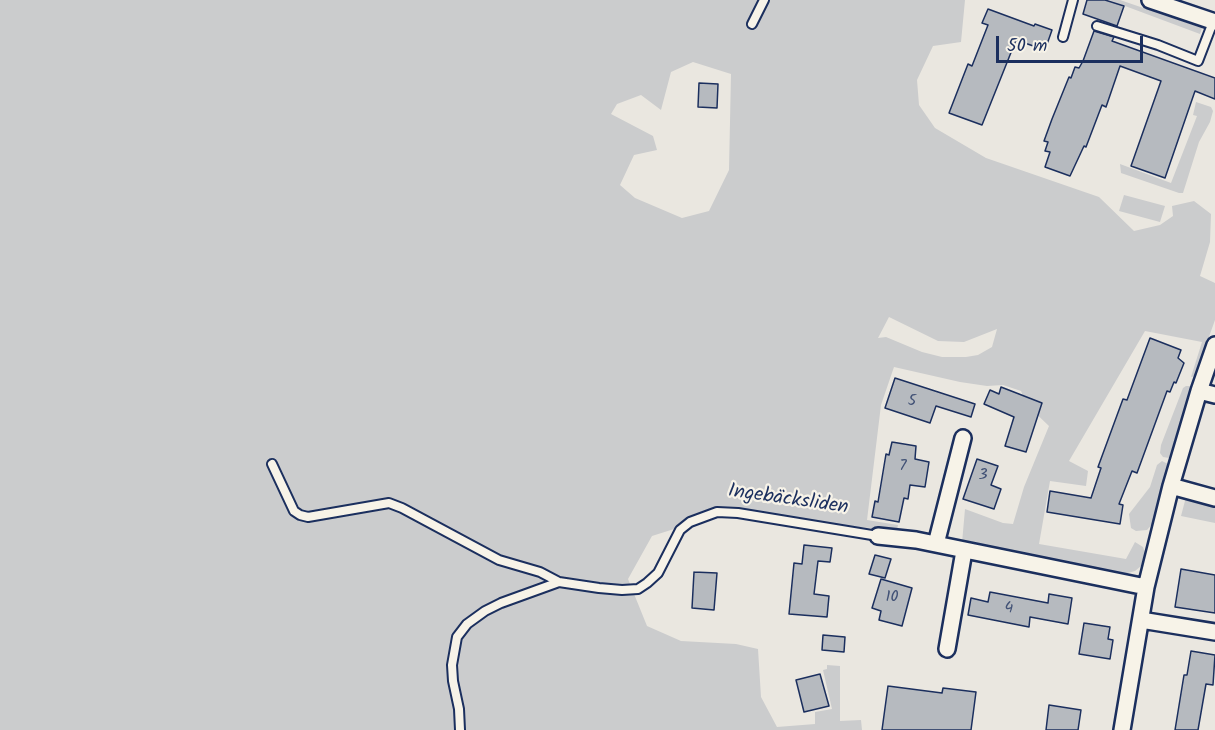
<!DOCTYPE html>
<html>
<head>
<meta charset="utf-8">
<style>
	body { margin:0 }
	#map { position:relative; width:1215px; height:730px; overflow:hidden; background:#eae7e0; font-family:Kalam,sans-serif }
	canvas { display:block }
	.scale { position:absolute; left:996px; top:36px; width:147px; height:27px; box-sizing:border-box; border:3px solid #1b2f5e; border-top:0; padding-left:8px; font-size:18px; line-height:21px; white-space:nowrap; color:#1b2f5e; -webkit-text-stroke:4px #f7f3e8; paint-order:stroke }
</style>
</head>
<body>
<div id="map">
<canvas width="1215" height="730"></canvas>
<div class="scale">50 m</div>
</div>
<script>
const ctx = document.querySelector('canvas').getContext('2d');
ctx.lineJoin = 'round';
function paint(path, color) {
  ctx.fillStyle = color;
  ctx.fill(path, 'evenodd');
}
function poly(rows) {
  const path = new Path2D();
  for (const r of rows) {
    path.moveTo(r[0], r[1]);
    for (let i = 2; i < r.length; i += 2) path.lineTo(r[i], r[i + 1]);
  }
  return path;
}
function strokePath(path, color, width, dash) {
  ctx.strokeStyle = color;
  ctx.lineWidth = width;
  ctx.lineCap = dash ? 'butt' : 'round';
  ctx.setLineDash(dash || []);
  ctx.stroke(path);
}
function label(font, color, halo, rows, align = 'center') {
  ctx.font = font + ' Kalam,sans-serif';
  ctx.lineWidth = 4.5;
  ctx.setLineDash([]);
  ctx.textBaseline = 'middle';
  ctx.strokeStyle = halo;
  ctx.fillStyle = color;
  for (const [text, x, y, turn = 0] of rows) {
    ctx.save();
    ctx.translate(x, y);
    ctx.rotate((+turn || 0) * Math.PI / 180);
    ctx.textAlign = isNaN(turn) ? turn : align;
    if (halo) ctx.strokeText(text, 0, 0);
    ctx.fillText(text, 0, 0);
    ctx.restore();
  }
}
paint(poly([
	[0,0,965,0,961,42,933,46,917,80,919,105,935,128,986,158,1099,197,1134,231,1160,225,1173,216,1172,206,1194,201,1211,214,1210,242,1200,276,1215,283,1215,320,1195,376,1191,377,1202,342,1145,331,1069,461,1088,471,1086,486,1050,481,1039,544,1126,559,1135,542,1143,547,1145,553,1141,566,1135,571,1120,575,962,543,965,509,1003,523,1013,524,1024,487,1049,426,1027,405,1021,391,1003,385,987,386,960,382,894,367,881,405,867,520,898,525,897,530,858,527,737,509,652,536,628,579,647,626,681,641,736,644,758,649,761,697,777,727,815,724,815,712,832,709,823,670,827,669,827,665,840,666,840,721,861,720,862,730,0,730],
	[693,62,731,74,729,170,709,211,682,218,635,198,620,185,634,155,657,150,653,136,611,114,617,104,641,95,661,110,671,72],
	[889,317,938,341,964,342,997,329,992,347,978,355,966,357,942,357,922,352,886,337,878,338],
	[1109,0,1120,0,1202,28,1200,34],
	[1196,102,1211,107,1213,111,1210,122,1199,142,1183,193,1179,193,1121,173,1120,164,1171,183,1197,116,1193,115],
	[1124,195,1165,206,1160,222,1119,211],
	[1186,386,1191,386,1169,458,1163,457,1160,453,1161,445,1183,388],
	[1162,461,1168,464,1153,523,1147,530,1136,531,1131,528,1129,514,1150,487,1157,465],
	[1186,497,1215,505,1215,523,1181,516]
]), '#cbcccd');
const building = poly([
	[1087,0,1105,0,1124,6,1117,26,1083,14,1087,0],
	[988,9,1034,26,1035,24,1052,30,1045,50,1016,40,982,125,949,113,968,64,972,66,988,25,982,23,988,9],
	[1094,31,1114,37,1112,41,1215,78,1215,99,1195,91,1165,178,1131,166,1161,81,1120,66,1106,107,1102,105,1086,147,1084,146,1070,176,1045,167,1050,152,1045,151,1048,142,1044,141,1052,119,1069,77,1071,78,1075,67,1079,68,1083,61,1094,31],
	[699,83,718,84,717,108,698,107,699,83],
	[1150,338,1181,350,1178,358,1184,363,1176,383,1174,382,1170,392,1167,391,1137,473,1132,471,1119,504,1123,505,1120,524,1047,512,1050,491,1091,498,1101,468,1098,467,1123,399,1127,400,1150,338],
	[895,378,975,404,971,417,936,406,930,423,885,408,895,378],
	[1001,387,1042,403,1026,452,1005,446,1014,417,984,404,990,390,999,394,1001,387],
	[892,442,916,446,915,459,929,462,925,487,910,485,908,499,904,498,899,522,872,517,875,501,878,502,886,454,889,455,892,442],
	[977,459,998,466,991,485,1001,489,994,509,963,499,977,459],
	[804,545,832,548,830,562,818,561,814,594,829,596,827,617,789,614,794,563,802,564,804,545],
	[875,555,891,559,885,578,869,574,875,555],
	[1181,569,1215,575,1215,613,1175,607,1181,569],
	[694,572,717,573,714,610,692,608,694,572],
	[881,579,912,588,902,626,879,620,881,611,872,608,881,579],
	[990,592,1048,603,1049,594,1072,598,1068,624,1030,617,1029,627,968,615,971,598,988,602,990,592],
	[1084,623,1110,627,1108,639,1113,640,1110,659,1079,654,1084,623],
	[823,635,845,637,844,652,822,650,823,635],
	[1191,651,1215,655,1213,685,1206,684,1198,730,1175,730,1184,675,1187,675,1191,651],
	[820,674,829,706,804,712,796,680,820,674],
	[888,686,942,693,943,688,976,692,971,730,882,730,888,686],
	[1049,705,1081,710,1078,730,1046,730,1049,705]
]);
paint(building, '#b6babf');
strokePath(building, '#1b2f5e', 1.5);
const lane = poly([
	[752,24,764,0],
	[1097,26,1158,45,1198,61,1213,22],
	[1063,37,1073,0],
	[272,464,294,511,300,515,308,517,389,503,402,508,499,560,540,572,559,582],
	[460,730,459,709,453,681,452,665,457,637,467,624,485,611,501,603,559,582,599,588,622,590,638,589,647,583,658,573,680,530,690,522,717,512,738,513,878,536]
]);
const street = poly([
	[1150,0,1215,22],
	[1199,391,1215,395],
	[1171,486,1215,498],
	[878,536,916,540,1146,587],
	[936,544,963,438],
	[1141,620,1215,632],
	[947,649,964,551],
	[1122,730,1146,587,1171,486,1199,391,1215,345]
]);
strokePath(lane, '#1b2f5e', 12);
strokePath(street, '#1b2f5e', 20);
strokePath(lane, '#f7f3e8', 8);
strokePath(street, '#f7f3e8', 15);
label('16px', '#425276', null, [
	["5",912,402],
	["7",903,467],
	["3",983,476],
	["10",892,598],
	["4",1009,609]
]);
label('20px', '#1b2f5e', '#f7f3e8', [
	["Ingebäcksliden",788,501,8]
]);
</script>
</body>
</html>
